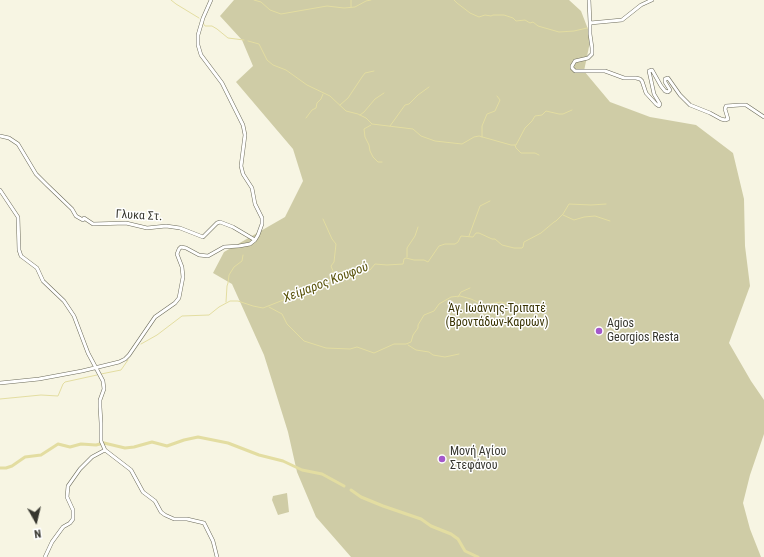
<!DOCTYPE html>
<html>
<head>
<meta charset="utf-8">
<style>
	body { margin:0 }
	#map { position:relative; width:764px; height:557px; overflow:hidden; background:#f7f5e3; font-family:"Roboto Condensed",sans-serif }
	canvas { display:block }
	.north { position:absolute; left:16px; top:501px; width:40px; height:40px; -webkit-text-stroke:3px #fff; paint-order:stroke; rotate:172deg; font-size:11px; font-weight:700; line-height:16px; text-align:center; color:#36362e }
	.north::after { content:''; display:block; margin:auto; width:14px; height:18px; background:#36362e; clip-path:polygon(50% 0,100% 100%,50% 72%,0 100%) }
</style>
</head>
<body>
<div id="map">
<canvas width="764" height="557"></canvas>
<div class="north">N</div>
</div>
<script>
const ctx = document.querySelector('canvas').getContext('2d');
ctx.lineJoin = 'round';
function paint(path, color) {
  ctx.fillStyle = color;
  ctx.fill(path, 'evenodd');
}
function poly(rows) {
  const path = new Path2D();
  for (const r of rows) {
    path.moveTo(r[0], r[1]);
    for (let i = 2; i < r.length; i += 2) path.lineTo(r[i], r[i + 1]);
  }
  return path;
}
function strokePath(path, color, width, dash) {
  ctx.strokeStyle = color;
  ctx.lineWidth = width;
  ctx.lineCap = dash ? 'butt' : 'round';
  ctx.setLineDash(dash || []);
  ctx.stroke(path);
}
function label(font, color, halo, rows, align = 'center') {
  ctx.font = font + ' "Roboto Condensed",sans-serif';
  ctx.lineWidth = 3;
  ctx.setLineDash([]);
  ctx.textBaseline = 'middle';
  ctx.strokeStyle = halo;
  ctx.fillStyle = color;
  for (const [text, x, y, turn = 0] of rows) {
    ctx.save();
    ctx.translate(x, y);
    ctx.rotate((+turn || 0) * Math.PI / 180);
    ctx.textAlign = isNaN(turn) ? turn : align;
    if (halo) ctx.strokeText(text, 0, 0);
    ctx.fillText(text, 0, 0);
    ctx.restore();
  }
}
paint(poly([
	[234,0,569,0,581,11,591,37,584,71,610,102,650,117,696,125,733,153,744,199,745,246,750,286,729,343,751,381,764,400,764,434,750,475,743,503,750,529,761,557,351,557,316,517,297,472,288,432,264,355,232,284,213,273,224,252,285,217,303,181,293,149,236,82,253,66,242,40,220,16],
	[287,493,289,512,278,515,272,500,273,496]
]), '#cfcca6');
strokePath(poly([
	[171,0,176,4,199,18],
	[254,0,261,2,270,10,281,14,327,6,344,8,355,7,366,1,371,0],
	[454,0,457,3,470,13,479,17,485,15,491,16,493,15,504,15,513,18,516,21,525,20,530,23,533,22,538,26,559,32,574,31,587,28],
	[351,7,351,0],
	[203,23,205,26,212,26,217,29,228,38,244,40],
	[248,41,259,44,267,60,273,65,286,70,307,85,330,96,346,111,358,114,366,118,372,124,413,129,421,136,435,141,462,144,474,137,479,136,511,145,516,145,525,128,532,121,535,116,542,115,546,111,559,114,563,114,572,110],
	[340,105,348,98,362,77,365,73,374,71],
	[360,115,364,112,375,99,384,93],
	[306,118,312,110,316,108,317,103,321,99,323,94],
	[371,125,364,129,365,137,369,145,370,151,373,157,378,162,382,162],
	[390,126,405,105,409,104,418,95,429,87],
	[482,137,482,126,487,114,495,111,500,100,497,96],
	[515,145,516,148,521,153,535,153,539,155],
	[563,215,574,220,584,217,595,216,610,221],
	[323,219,332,239,336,244,334,262,331,266,333,271,332,279],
	[469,236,480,206,490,201],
	[407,257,407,248,415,236,418,227],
	[458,297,461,292,470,288],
	[226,302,227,286,228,283,229,275,234,267,242,261,243,255],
	[269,307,282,314,287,324,304,341,326,348,350,349,357,347,374,353,394,344,406,344,411,342,413,335,418,328,418,325,424,315,434,311,439,304,451,297,460,296,471,299,484,305,501,302,512,305,526,305,530,307],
	[141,344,157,335,182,316,209,315,219,307,230,301,238,301,253,306,263,308,291,297,300,290,318,286,327,280,353,275,370,270,375,264,387,265,403,264,404,259,406,258,414,260,424,260,428,262,439,246,445,244,455,244,458,242,461,236,473,237,476,233,479,233,492,239,495,239,502,245,514,248,522,248,523,247,524,242,541,233,554,222,556,221,563,214,569,204,591,205,606,204],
	[408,345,416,350,429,352,433,355,445,357,459,354],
	[101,374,121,370,128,360],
	[0,399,41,395,58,396,63,384,65,382,97,375]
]), '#e3dda1', 1);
strokePath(poly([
	[0,468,6,468,12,466,25,457,41,455,58,444,70,447,81,444,96,445,104,443,125,448,134,447,152,442,167,446,184,440,198,437,228,443,259,455,283,461,302,470,322,474,344,486],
	[351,490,361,497,383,506,421,519,431,526,451,534,458,539,465,551,478,557]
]), '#e3dda1', 3);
const secondary = poly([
	[589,0,590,23,622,20,641,5,652,0],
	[590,23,590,34,592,48,592,54,588,58,575,61,572,66,572,68,575,71,605,71,624,78,636,78,640,79,642,81,646,93,656,104,659,106,660,104,654,94,649,71,652,70,661,86,665,91,668,92,670,90,665,82,665,79,668,78,680,95,690,105,710,113,721,119,725,120,728,119,725,109,726,106,740,105,746,105,764,117],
	[0,136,9,138,18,144,36,174,47,185,72,209,76,216,83,220,84,218,93,224,126,223,147,228,166,226,180,228,203,237,217,223,220,222,233,227,255,240],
	[0,190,18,217,19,250,21,256,37,268,43,281,64,301,74,316,88,353,103,381,104,389,100,400,100,407,101,423,101,441,105,450,131,470,143,492,155,501,161,512,165,515,174,519,187,519,204,523,213,541,217,557],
	[0,383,39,379,82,371,119,362,125,359,129,355,155,317,175,303,179,298,183,277,182,267,177,254,179,249,181,247,186,248,199,255,208,256,224,247,239,246,250,244,255,240,258,235,262,224,262,218,255,204,252,188,243,174,241,166,245,135,243,125,222,83,201,55,198,45,198,35,203,18,211,0],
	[45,557,52,542,63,527,70,523,73,519,73,510,67,497,68,486,80,469,92,457,105,450]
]);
strokePath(secondary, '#6c6b5b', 4);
strokePath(secondary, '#fff', 3);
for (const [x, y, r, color] of [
	[599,331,4,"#a458cb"],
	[442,459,4,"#a458cb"]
]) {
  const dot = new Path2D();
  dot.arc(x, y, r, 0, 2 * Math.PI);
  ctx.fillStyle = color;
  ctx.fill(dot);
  strokePath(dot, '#fff', 1.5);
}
label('12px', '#36362e', '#fff', [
	["Γλυκα Στ.",139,216,3]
]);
label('12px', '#383202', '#fff', [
	["Άγ. Ιωάννης-Τριπατέ",497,309],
	["(Βροντάδων-Καρυών)",497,323]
]);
label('12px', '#36362e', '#fff', [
	["Agios",607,324],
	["Georgios Resta",607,338],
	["Μονή Αγίου",450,452],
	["Στεφάνου",450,466]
], 'left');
label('italic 13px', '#59520a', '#fff', [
	["Χείμαρος Κουφού",326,283,-21]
]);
</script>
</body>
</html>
